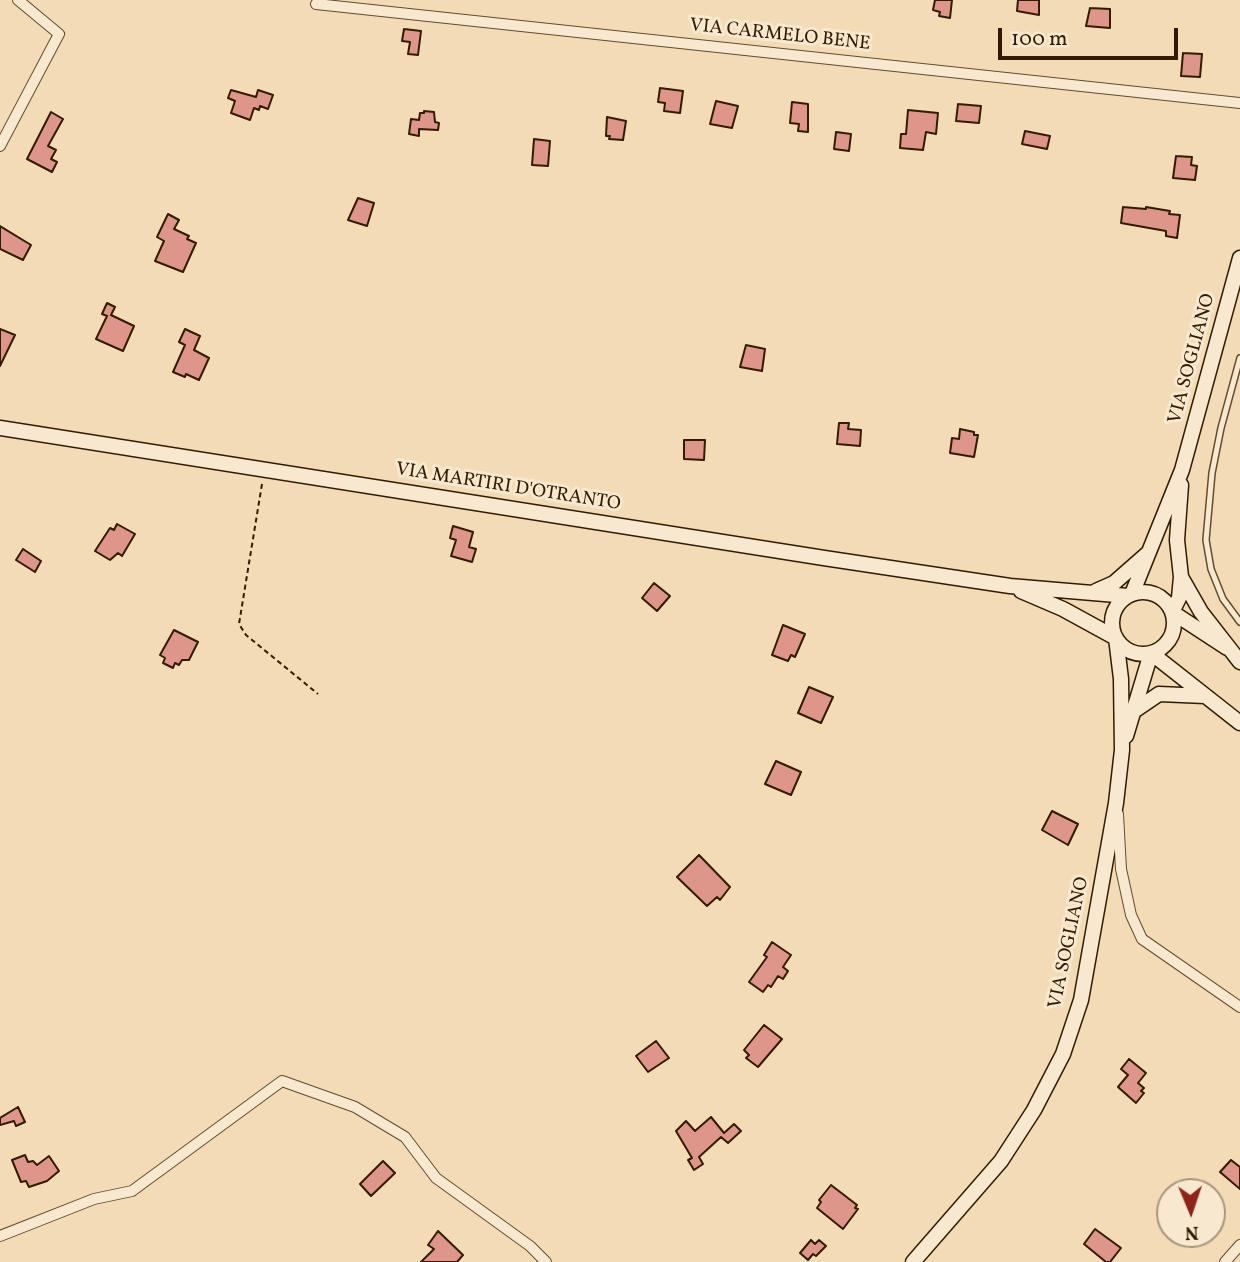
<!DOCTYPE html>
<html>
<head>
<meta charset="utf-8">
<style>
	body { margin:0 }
	#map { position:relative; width:1240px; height:1262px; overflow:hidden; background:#f3dcb5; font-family:Vollkorn,serif }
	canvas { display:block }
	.north { position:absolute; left:1156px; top:1178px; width:70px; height:70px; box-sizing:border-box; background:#f7e8cf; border:2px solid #a8967d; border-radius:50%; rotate:178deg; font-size:19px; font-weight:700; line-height:28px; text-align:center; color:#321b01 }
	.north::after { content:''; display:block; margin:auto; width:24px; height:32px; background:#8f2418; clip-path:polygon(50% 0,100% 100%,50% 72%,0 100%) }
	.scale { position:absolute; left:998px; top:28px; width:180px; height:32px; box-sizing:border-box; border:4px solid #321b01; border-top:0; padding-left:9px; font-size:21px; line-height:24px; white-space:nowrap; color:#321b01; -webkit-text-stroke:5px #f7e8cf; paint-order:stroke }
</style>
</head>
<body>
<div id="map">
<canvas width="1240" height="1262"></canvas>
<div class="north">N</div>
<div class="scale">100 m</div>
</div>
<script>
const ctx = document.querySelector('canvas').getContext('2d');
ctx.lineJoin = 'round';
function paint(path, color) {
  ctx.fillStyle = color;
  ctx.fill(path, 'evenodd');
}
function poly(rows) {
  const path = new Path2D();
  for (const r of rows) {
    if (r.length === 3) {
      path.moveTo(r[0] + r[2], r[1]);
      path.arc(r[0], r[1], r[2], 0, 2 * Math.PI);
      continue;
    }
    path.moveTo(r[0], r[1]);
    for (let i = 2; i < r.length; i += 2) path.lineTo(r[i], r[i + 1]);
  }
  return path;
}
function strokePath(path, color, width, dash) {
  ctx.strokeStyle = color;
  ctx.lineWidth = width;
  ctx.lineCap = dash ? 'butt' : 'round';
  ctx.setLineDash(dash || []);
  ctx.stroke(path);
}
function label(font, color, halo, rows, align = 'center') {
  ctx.font = font + ' Vollkorn,serif';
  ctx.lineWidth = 6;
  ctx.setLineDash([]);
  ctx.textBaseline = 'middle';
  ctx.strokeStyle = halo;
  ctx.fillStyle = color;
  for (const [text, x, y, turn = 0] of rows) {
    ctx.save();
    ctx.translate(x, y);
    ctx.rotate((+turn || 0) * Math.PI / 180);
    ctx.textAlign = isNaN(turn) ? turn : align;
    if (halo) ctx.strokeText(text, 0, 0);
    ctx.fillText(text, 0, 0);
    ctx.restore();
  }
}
const building = poly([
	[935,0,952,0,950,18,939,16,940,12,933,10,935,0],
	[1018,0,1039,0,1039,15,1017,11,1018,0],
	[1090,8,1110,9,1110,28,1086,26,1090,8],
	[404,29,421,31,418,55,408,54,410,42,402,41,404,29],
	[1183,53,1202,54,1200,77,1181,76,1183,53],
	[660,88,683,91,680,113,664,111,665,103,658,102,660,88],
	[231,90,256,97,258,90,273,95,268,109,260,106,259,110,254,108,250,120,231,113,235,101,228,98,231,90],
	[716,101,738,106,732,128,710,124,716,101],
	[792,102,808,104,808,132,798,131,799,124,790,123,792,102],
	[958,104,981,106,979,123,956,121,958,104],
	[908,110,938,113,936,134,926,132,923,150,900,148,901,134,906,134,908,110],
	[424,111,434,112,435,122,439,123,438,130,419,129,419,136,409,134,411,119,419,120,420,113,424,113,424,111],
	[51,112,63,119,48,146,56,150,51,159,57,162,52,172,27,159,51,112],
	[607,117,626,121,623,140,609,139,610,136,606,136,607,117],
	[1025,131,1050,136,1047,149,1022,144,1025,131],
	[836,132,851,134,849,151,834,149,836,132],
	[534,139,550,141,548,166,532,165,534,139],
	[1176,156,1192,157,1191,165,1197,166,1195,180,1173,178,1176,156],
	[358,198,374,203,367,226,348,220,358,198],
	[1123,207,1146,209,1146,207,1170,211,1169,214,1180,215,1177,238,1166,236,1166,231,1121,223,1123,207],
	[168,214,179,220,174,229,189,236,187,239,196,243,183,272,155,261,164,241,157,237,168,214],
	[0,226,31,245,23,260,0,249,0,226],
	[107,303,115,307,111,315,134,326,123,351,96,339,107,316,102,314,107,303],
	[0,329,15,335,0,366,0,329],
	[185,329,200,336,194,350,209,358,199,380,186,374,185,377,173,372,185,345,179,342,185,329],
	[746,345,765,349,762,371,740,367,746,345],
	[839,423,849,423,848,429,861,430,860,446,837,444,839,423],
	[960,429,974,432,974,435,978,435,974,457,950,453,952,438,959,439,960,429],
	[684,440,705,440,704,460,684,459,684,440],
	[117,524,135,534,122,556,118,553,110,560,95,551,110,528,114,530,117,524],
	[453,526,473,532,469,547,476,549,472,562,451,556,456,540,450,538,453,526],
	[23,549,41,561,35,572,16,560,23,549],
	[654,583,670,596,657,611,642,598,654,583],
	[783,625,805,634,795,657,791,655,788,661,772,655,783,625],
	[174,630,198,642,189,660,182,660,179,665,175,663,173,668,163,663,165,658,160,655,174,630],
	[809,687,833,697,821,723,798,713,809,687],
	[776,761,801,772,791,795,765,784,776,761],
	[1052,811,1078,824,1068,845,1042,830,1052,811],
	[699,855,730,887,720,900,717,897,707,906,677,877,699,855],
	[772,942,791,955,783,967,788,971,783,979,778,976,771,987,768,985,763,992,749,982,767,957,764,955,772,942],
	[764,1025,782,1039,758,1067,746,1058,749,1055,744,1050,764,1025],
	[656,1041,669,1058,648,1072,636,1056,656,1041],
	[1129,1059,1146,1073,1138,1083,1144,1088,1141,1091,1144,1093,1136,1103,1118,1087,1128,1075,1121,1069,1129,1059],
	[18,1107,25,1122,16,1126,14,1121,0,1125,0,1118,18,1107],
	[711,1117,724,1133,734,1124,741,1131,728,1143,721,1137,699,1157,703,1164,694,1170,688,1160,692,1158,676,1131,686,1121,695,1131,711,1117],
	[25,1155,28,1162,33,1161,37,1165,49,1156,59,1171,47,1181,29,1187,26,1181,21,1182,12,1160,25,1155],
	[1231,1160,1240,1167,1240,1189,1220,1172,1231,1160],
	[383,1161,395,1173,371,1196,360,1184,383,1161],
	[831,1185,857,1205,855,1208,858,1209,843,1229,817,1208,821,1202,819,1200,831,1185],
	[1095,1229,1121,1248,1110,1262,1106,1262,1084,1244,1095,1229],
	[438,1231,463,1255,457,1262,421,1262,434,1249,428,1245,438,1231],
	[811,1240,815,1244,819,1240,826,1246,816,1256,813,1254,808,1260,800,1253,811,1240]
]);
paint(building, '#df968a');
strokePath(building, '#321b01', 2);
const lane = poly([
	[1240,358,1221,428,1212,473,1206,540,1211,569,1223,599,1240,622]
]);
const street = poly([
	[316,4,1240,103],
	[0,146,59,34,18,0],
	[1118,814,1121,869,1131,915,1142,939,1240,1007],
	[0,1236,94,1199,132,1191,282,1081,355,1107,405,1137,436,1178,530,1246,546,1262],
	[1225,1262,1240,1245]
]);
const secondary = poly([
	[0,428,824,558,1010,586,1128,596],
	[1181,485,1177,540,1181,577,1179,598,1172,612,1227,648],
	[1181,577,1201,612,1240,662],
	[1096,591,1114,583,1147,554],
	[1143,623,31],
	[1132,594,1182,470,1240,258],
	[1134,711,1159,694,1205,696],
	[1126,736,1151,653,1240,723],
	[913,1262,1001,1161,1034,1110,1063,1054,1081,1000,1116,803,1122,750,1121,679,1116,638,1063,609,1021,591]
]);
strokePath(lane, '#624b2e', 8);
strokePath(street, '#624b2e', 12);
strokePath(secondary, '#321b01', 17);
strokePath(poly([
	[262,484,239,624,246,635,318,694]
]), '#321b01', 2, [5, 3.5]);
strokePath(lane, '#f7e8cf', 5);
strokePath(street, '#f7e8cf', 10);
strokePath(secondary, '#f7e8cf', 14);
label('19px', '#321b01', '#f7e8cf', [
	["VIA CARMELO BENE",780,36,6],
	["VIA SOGLIANO",1193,359,-75],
	["VIA MARTIRI D'OTRANTO",508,488,9],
	["VIA SOGLIANO",1070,943,-78]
]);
</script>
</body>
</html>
